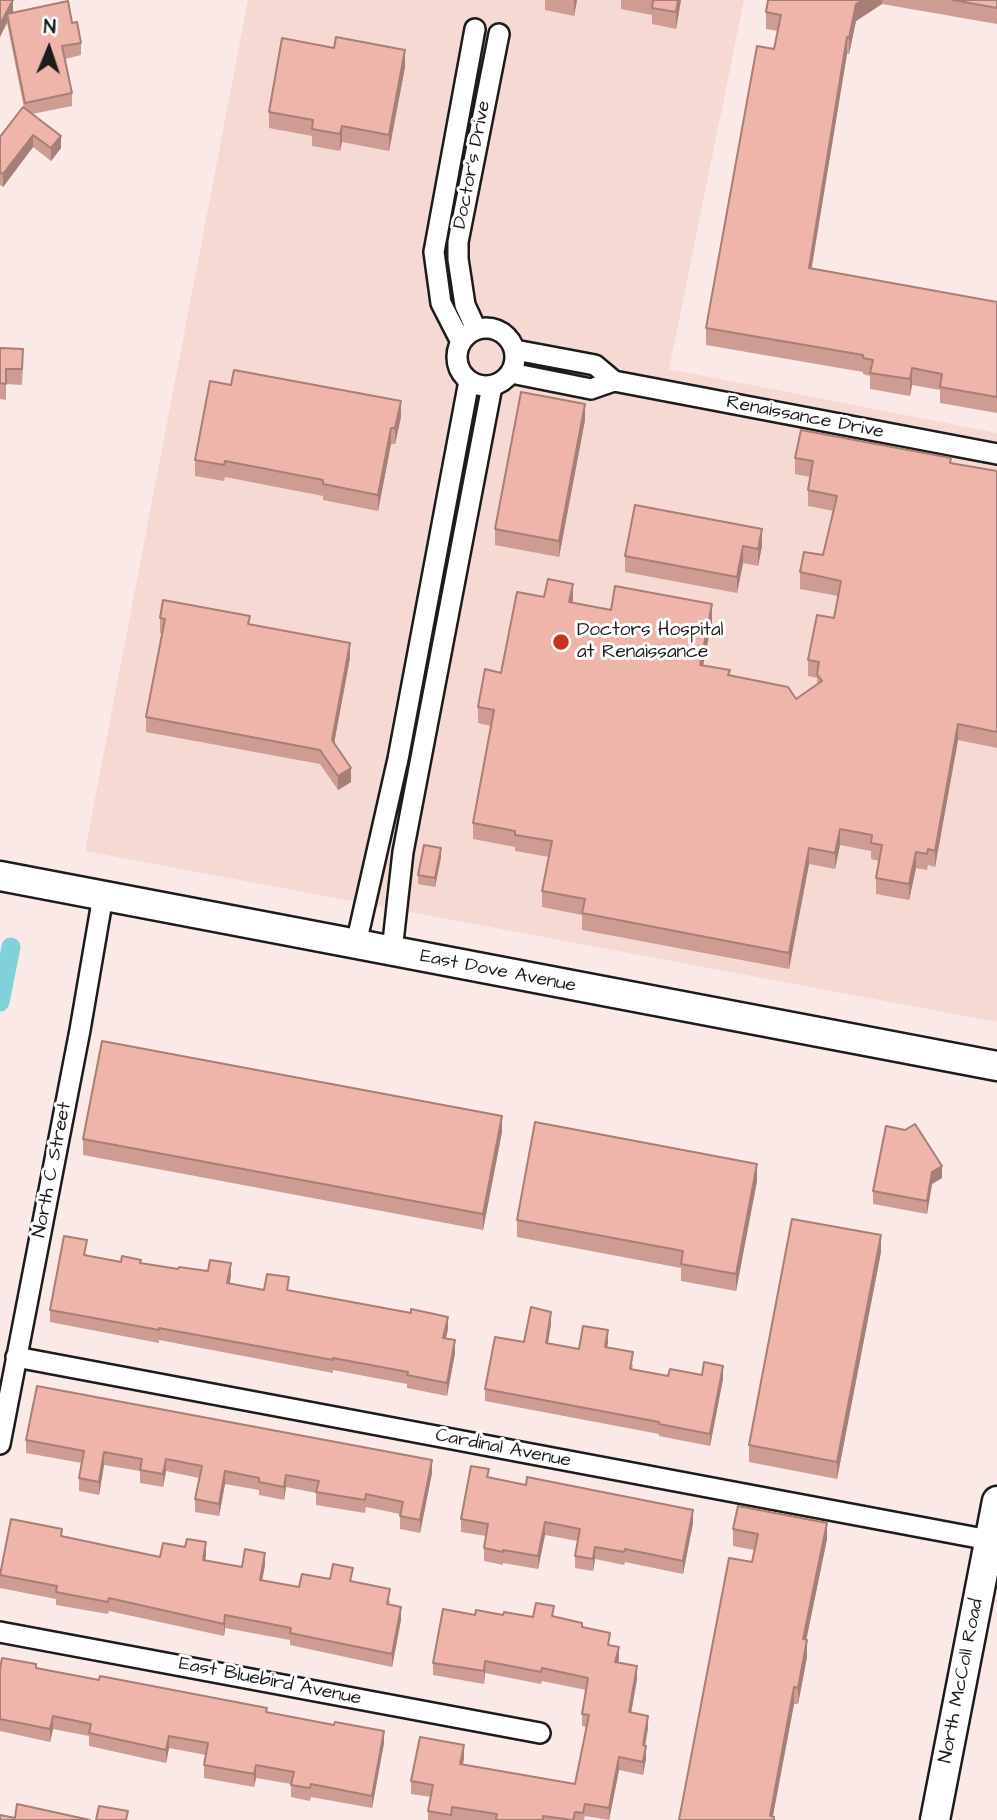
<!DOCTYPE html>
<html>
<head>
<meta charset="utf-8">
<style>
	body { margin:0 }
	#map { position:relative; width:997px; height:1820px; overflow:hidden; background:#fae9e6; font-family:"Architects Daughter",sans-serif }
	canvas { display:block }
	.north { position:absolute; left:14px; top:14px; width:70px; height:70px; -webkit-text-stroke:5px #fff; paint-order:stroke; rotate:2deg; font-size:19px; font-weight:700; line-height:28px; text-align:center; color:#1c1c1c }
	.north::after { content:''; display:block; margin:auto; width:24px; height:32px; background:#1c1c1c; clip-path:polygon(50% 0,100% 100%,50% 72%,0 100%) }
</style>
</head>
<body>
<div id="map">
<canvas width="997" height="1820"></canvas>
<div class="north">N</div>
</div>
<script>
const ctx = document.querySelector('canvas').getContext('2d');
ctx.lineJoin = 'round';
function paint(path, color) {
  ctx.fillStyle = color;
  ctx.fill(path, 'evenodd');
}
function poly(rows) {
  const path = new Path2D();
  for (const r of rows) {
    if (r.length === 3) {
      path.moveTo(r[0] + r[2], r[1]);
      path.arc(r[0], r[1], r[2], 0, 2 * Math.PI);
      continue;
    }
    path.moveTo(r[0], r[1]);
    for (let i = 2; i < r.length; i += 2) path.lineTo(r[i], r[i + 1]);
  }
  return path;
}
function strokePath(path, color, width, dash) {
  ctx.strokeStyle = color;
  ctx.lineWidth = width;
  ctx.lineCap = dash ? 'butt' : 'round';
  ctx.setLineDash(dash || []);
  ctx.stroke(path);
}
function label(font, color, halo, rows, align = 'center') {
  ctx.font = font + ' "Architects Daughter",sans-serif';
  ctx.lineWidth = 6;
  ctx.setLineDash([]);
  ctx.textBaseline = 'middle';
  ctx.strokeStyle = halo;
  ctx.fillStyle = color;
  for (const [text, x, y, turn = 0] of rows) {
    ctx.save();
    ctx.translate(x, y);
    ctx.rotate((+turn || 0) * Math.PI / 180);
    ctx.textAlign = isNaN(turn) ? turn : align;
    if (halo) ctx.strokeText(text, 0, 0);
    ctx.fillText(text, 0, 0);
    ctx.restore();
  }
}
paint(poly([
	[248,0,744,0,669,369,997,433,997,1022,85,851]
]), '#f7d9d4');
strokePath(poly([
	[0,1002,11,947]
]), '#80d1d9', 19);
const street = poly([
	[486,357,29],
	[476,329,465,305,458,259,458,242,499,34],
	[461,342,441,303,434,252,475,29],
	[511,373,591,389,614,381,595,365,515,350],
	[614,381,997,454],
	[356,944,398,759,469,381],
	[392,951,403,852,492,386],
	[16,1357,989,1540],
	[0,1444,80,1030,103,896],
	[0,1632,540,1733]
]);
const secondary = poly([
	[0,876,997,1066],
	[935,1820,997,1501]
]);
strokePath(street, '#1c1c1c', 24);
strokePath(secondary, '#1c1c1c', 33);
strokePath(street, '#fff', 19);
strokePath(secondary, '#fff', 28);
paint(poly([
	[0,0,13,12,72,23,81,43,81,55,65,59,72,93,72,106,32,114,61,148,51,161,33,147,3,187,0,185,0,137,24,108,7,23],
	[545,0,577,0,574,16,545,10],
	[621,0,681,0,676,29,652,24,652,15,621,9],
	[768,0,997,0,997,24,882,4,856,21,849,54,847,54,811,268,997,302,997,413,940,403,940,390,912,385,910,396,870,389,870,376,863,374,863,372,706,345,706,328,778,31,766,29,766,12],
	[405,67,389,151,342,142,340,151,312,146,312,136,269,128,269,112],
	[0,348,23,365,22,385,6,384,6,400,0,399],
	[401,417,395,444,391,444,378,511,323,500,323,496,225,477,224,481,195,476,195,460],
	[585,420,559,557,495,545,495,529],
	[795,458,951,464,997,471,997,748,958,740,935,867,928,865,927,870,916,868,909,900,876,894,876,878,879,861,871,859,871,851,840,845,835,869,809,864,789,969,582,930,582,915,542,907,542,891,549,857,515,851,515,847,473,839,473,823,491,726,478,723,478,707,501,673,544,597,573,600,572,603,611,610,712,621,703,665,796,699,817,685,817,678,808,676,808,660,834,618,838,596,800,589,800,572,823,555,834,511,808,506,808,490,810,477,795,474],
	[635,505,762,546,758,566,743,563,737,593,625,572,625,556],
	[160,618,250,624,350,658,334,743,351,782,338,790,320,764,146,732,146,717,162,633,160,633],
	[441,857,435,887,418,884,418,875],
	[502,1132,483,1230,83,1155,83,1139],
	[942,1178,932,1184,927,1214,873,1204,873,1191],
	[757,1181,736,1291,681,1281,681,1268,517,1237,517,1220],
	[881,1252,837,1479,749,1462,749,1445],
	[87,1253,87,1255,121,1262,141,1263,178,1269,231,1276,229,1283,264,1290,289,1290,448,1329,446,1338,455,1353,447,1396,407,1388,407,1384,333,1370,333,1373,159,1340,159,1343,50,1322,50,1310],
	[551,1324,548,1343,579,1349,608,1342,607,1348,633,1365,632,1370,668,1376,723,1379,710,1446,659,1436,659,1434,485,1401,485,1389,524,1342],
	[26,1440,432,1473,420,1533,400,1529,400,1514,366,1507,365,1513,316,1505,316,1493,286,1487,284,1500,259,1495,259,1490,225,1484,219,1516,195,1512,195,1499,199,1478,166,1471,163,1487,140,1483,140,1471,104,1465,99,1495,79,1491,79,1478,82,1463,26,1453],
	[489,1478,693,1523,683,1574,625,1562,624,1565,595,1559,593,1571,575,1568,575,1556,578,1541,545,1535,538,1569,503,1563,503,1565,484,1561,484,1548,486,1536,461,1532,461,1519],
	[733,1529,827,1539,806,1640,807,1657,798,1704,794,1704,773,1816,774,1820,679,1820,752,1562,754,1550,733,1546],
	[62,1537,160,1557,206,1555,205,1561,242,1567,265,1565,262,1580,299,1587,330,1579,352,1582,390,1601,389,1605,401,1620,392,1667,290,1645,290,1640,225,1628,224,1636,109,1611,108,1614,56,1605,56,1599,0,1588,0,1573],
	[475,1615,503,1615,533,1617,554,1616,582,1627,610,1645,619,1659,618,1663,637,1679,631,1713,648,1728,645,1745,646,1758,643,1775,619,1770,609,1820,585,1816,584,1820,428,1820,428,1811,431,1797,411,1794,411,1781,464,1758,463,1765,575,1784,586,1727,582,1726,582,1714,586,1690,542,1681,541,1684,485,1673,484,1684,433,1675,433,1663],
	[36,1668,267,1712,384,1743,372,1808,311,1797,310,1801,291,1797,291,1784,256,1778,254,1787,204,1778,204,1765,206,1755,169,1748,166,1763,89,1746,89,1736,53,1729,50,1742,0,1731,0,1669]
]), '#ce9c92');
paint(poly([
	[13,0,13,12,7,14,7,23,0,37,0,24],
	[574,0,577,0,574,16],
	[678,0,681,0,676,29,676,12],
	[863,0,882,0,882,4,856,21,849,54,849,38,856,4],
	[847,37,847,54,809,284,809,268],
	[405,50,405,67,389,151,389,135],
	[342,126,342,142,340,151,340,134],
	[33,135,33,147,3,187,3,174],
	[61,136,61,148,51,161,51,148],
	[912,368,912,385,910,396,910,379],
	[401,401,401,417,395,444,395,428],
	[585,404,585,420,559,557,559,541],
	[391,428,391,444,378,511,378,495],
	[762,529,762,546,758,566,758,549],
	[743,546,743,563,737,593,737,577],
	[573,584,573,600,569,618,569,602],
	[712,604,712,621,700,681,700,665],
	[350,643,350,658,332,754,332,740],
	[958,724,958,740,935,867,935,851],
	[351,768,351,782,338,790,338,776],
	[840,829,840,845,835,869,835,853],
	[441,848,441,857,435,887,435,878],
	[809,848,809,864,789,969,789,953],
	[916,852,916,868,909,900,909,884],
	[502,1116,502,1132,483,1230,483,1214],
	[757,1164,757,1181,736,1291,736,1274],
	[942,1166,942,1178,932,1184,927,1214,927,1201,932,1172],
	[881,1235,881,1252,837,1479,837,1462],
	[231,1263,231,1276,227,1296,227,1283],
	[551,1312,551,1324,546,1355,546,1343],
	[448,1317,448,1329,443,1351,443,1338],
	[608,1330,608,1342,605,1360,605,1347],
	[455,1340,455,1353,447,1396,447,1383],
	[723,1366,723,1379,710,1446,710,1434],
	[104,1452,104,1465,99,1495,99,1482],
	[166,1459,166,1471,163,1487,163,1474],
	[432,1460,432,1473,420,1533,420,1520],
	[225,1471,225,1484,219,1516,219,1504],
	[286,1475,286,1487,284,1500,284,1487],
	[693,1510,693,1523,683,1574,683,1561],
	[545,1522,545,1535,538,1569,538,1556],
	[827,1523,827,1539,803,1656,803,1639],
	[206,1542,206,1555,203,1573,203,1560],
	[595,1547,595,1559,593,1571,593,1559],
	[265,1553,265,1565,260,1592,260,1580],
	[401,1607,401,1620,392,1667,392,1654],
	[225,1615,225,1628,224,1636,224,1624],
	[807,1640,807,1657,798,1704,798,1688],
	[619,1647,619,1659,615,1675,615,1662],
	[485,1661,485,1673,484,1684,484,1671],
	[637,1666,637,1679,629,1725,629,1712],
	[794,1687,794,1704,772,1820,770,1816],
	[53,1716,53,1729,50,1742,50,1729],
	[648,1716,648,1728,643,1758,643,1745],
	[384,1731,384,1743,372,1808,372,1796],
	[169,1736,169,1748,166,1763,166,1750],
	[464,1745,464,1758,460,1777,460,1764],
	[646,1746,646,1758,643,1775,643,1762],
	[619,1757,619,1770,609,1820,609,1808],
	[256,1765,256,1778,254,1787,254,1774]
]), '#a77f77');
const building = poly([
	[0,0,13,0,0,24,0,0],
	[653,0,678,0,676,12,652,8,653,0],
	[768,0,863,0,856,4,849,38,847,37,809,268,997,302,997,397,940,387,942,374,912,368,910,379,870,373,873,360,863,358,863,355,706,328,757,46,774,49,781,15,766,12,768,0],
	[953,0,997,0,997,8,953,0],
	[68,1,72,23,77,22,81,43,62,46,72,93,25,103,7,14,68,1],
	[336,37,405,50,389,135,342,126,340,134,312,129,313,120,269,112,282,38,334,48,336,37],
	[23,107,61,136,51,148,33,135,3,174,0,172,0,137,23,107],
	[0,348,23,349,22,369,6,369,6,384,0,383,0,348],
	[234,370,401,401,395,428,391,428,378,495,323,484,323,480,225,461,224,465,195,460,210,381,231,385,234,370],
	[521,392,585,404,559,541,495,529,521,392],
	[801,430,951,458,950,463,997,471,997,732,958,724,935,851,928,849,927,854,916,852,909,884,876,878,882,845,871,843,872,835,840,829,835,853,809,848,789,953,582,913,585,899,542,891,552,841,515,835,515,831,473,823,494,710,478,707,485,669,501,673,517,592,544,597,548,579,573,584,569,602,611,610,615,586,712,604,700,665,730,670,728,675,788,687,796,699,822,681,817,674,819,662,808,660,817,615,834,618,841,581,800,572,804,552,823,555,837,496,808,490,813,461,795,458,801,430],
	[635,505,762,529,758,549,743,546,737,577,625,556,635,505],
	[163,600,250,616,248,624,350,643,332,740,351,768,338,776,320,750,146,717,165,619,160,618,163,600],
	[424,845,441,848,435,878,418,875,424,845],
	[102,1041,502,1116,483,1214,83,1139,102,1041],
	[535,1122,757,1164,736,1274,681,1264,683,1251,517,1220,535,1122],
	[915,1124,942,1166,932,1172,927,1201,873,1191,886,1126,905,1130,915,1124],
	[792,1219,881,1235,837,1462,749,1445,792,1219],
	[64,1236,87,1240,84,1255,121,1262,122,1256,141,1260,140,1263,178,1269,179,1267,208,1271,210,1260,231,1263,227,1283,264,1290,267,1274,289,1277,287,1290,411,1313,411,1309,448,1317,443,1338,455,1340,447,1383,407,1375,408,1372,333,1358,333,1360,159,1328,159,1330,50,1310,64,1236],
	[531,1307,551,1312,546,1343,579,1349,583,1326,608,1330,605,1347,633,1352,630,1369,668,1376,670,1369,702,1375,704,1362,723,1366,710,1434,659,1424,659,1422,485,1389,495,1337,524,1342,531,1307],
	[37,1386,432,1460,420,1520,400,1516,403,1502,366,1494,365,1500,316,1492,319,1481,286,1475,284,1487,259,1482,259,1478,225,1471,219,1504,195,1499,202,1466,166,1459,163,1474,140,1470,142,1459,104,1452,99,1482,79,1478,84,1451,26,1440,37,1386],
	[471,1466,489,1469,487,1477,526,1485,527,1477,693,1510,683,1561,625,1549,624,1552,595,1547,593,1559,575,1556,580,1529,545,1522,538,1556,503,1550,503,1552,484,1548,488,1524,461,1519,471,1466],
	[738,1506,827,1523,803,1639,807,1640,798,1688,794,1687,770,1816,774,1817,774,1820,679,1820,729,1558,752,1562,758,1534,733,1529,738,1506],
	[11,1519,62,1529,61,1536,160,1557,163,1543,185,1547,187,1539,206,1542,203,1560,242,1567,245,1549,265,1553,260,1580,299,1587,302,1574,330,1579,333,1564,353,1568,350,1581,390,1589,387,1604,401,1607,392,1654,290,1633,291,1628,225,1615,224,1624,109,1598,108,1602,56,1592,57,1586,0,1575,11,1519],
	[536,1603,554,1606,552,1616,582,1623,582,1627,610,1633,608,1645,619,1647,615,1662,637,1666,629,1712,648,1716,643,1745,646,1746,643,1762,619,1757,609,1808,585,1804,583,1813,575,1812,573,1820,543,1816,543,1820,496,1820,497,1814,452,1807,451,1815,428,1811,433,1785,411,1781,420,1737,464,1745,460,1764,575,1784,589,1715,582,1714,588,1678,542,1668,541,1672,485,1661,484,1671,433,1663,443,1609,475,1615,476,1610,503,1615,504,1612,533,1617,536,1603],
	[2,1658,36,1664,36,1668,99,1680,100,1676,267,1708,266,1712,334,1725,335,1722,384,1731,372,1796,311,1784,310,1788,291,1785,294,1772,256,1765,254,1774,204,1765,208,1743,169,1736,166,1750,89,1733,91,1724,53,1716,50,1729,0,1719,0,1669,2,1658],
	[17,1804,90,1820,0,1820,0,1815,15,1818,17,1804],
	[99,1806,128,1811,126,1820,96,1820,99,1806]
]);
paint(building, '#efb5aa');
strokePath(building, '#a77f77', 2);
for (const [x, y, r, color] of [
	[561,642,9,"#c8321e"]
]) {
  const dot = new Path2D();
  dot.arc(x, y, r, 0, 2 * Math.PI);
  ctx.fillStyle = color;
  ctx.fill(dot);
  strokePath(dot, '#fff', 2.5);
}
label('19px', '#1c1c1c', '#fff', [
	["Doctor's Drive",473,165,-79],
	["Renaissance Drive",805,418,11],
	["East Dove Avenue",498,972,11],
	["North C Street",53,1170,-79],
	["Cardinal Avenue",503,1449,11],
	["North McColl Road",962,1681,-79],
	["East Bluebird Avenue",270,1682,11]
]);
label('19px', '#1c1c1c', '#fff', [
	["Doctors Hospital",577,631],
	["at Renaissance",577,653]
], 'left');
</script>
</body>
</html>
